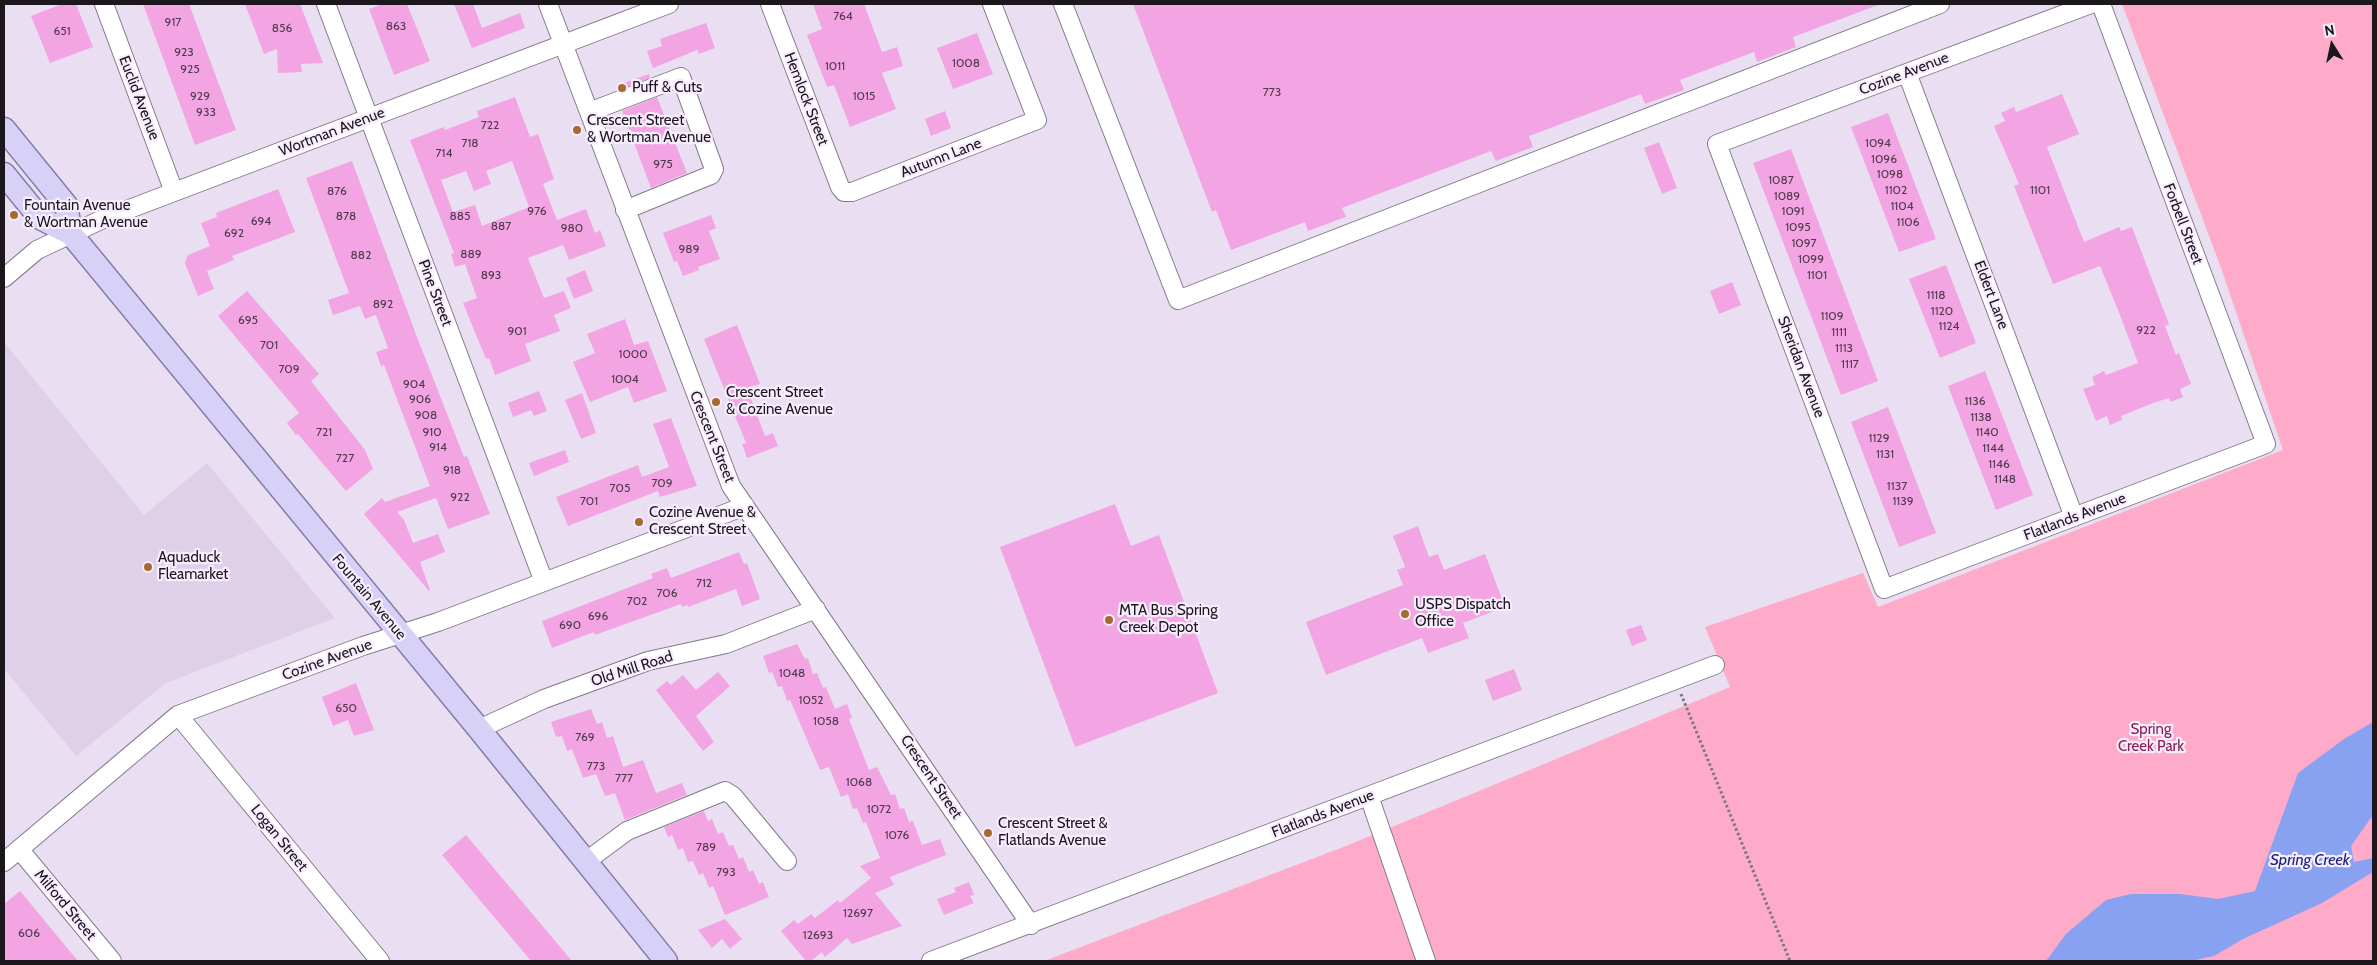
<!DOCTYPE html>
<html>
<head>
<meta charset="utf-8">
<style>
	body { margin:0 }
	#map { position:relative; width:2377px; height:965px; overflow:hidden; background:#eadff2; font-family:Cabin,sans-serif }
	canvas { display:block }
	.frame { position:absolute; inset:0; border:5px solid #1b171d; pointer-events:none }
	.north { position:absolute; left:2307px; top:20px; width:50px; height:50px; -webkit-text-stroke:4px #f8ecff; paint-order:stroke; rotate:350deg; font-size:14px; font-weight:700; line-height:20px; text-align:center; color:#1b171d }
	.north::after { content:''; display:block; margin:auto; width:18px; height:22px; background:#1b171d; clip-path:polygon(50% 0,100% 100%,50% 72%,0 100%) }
</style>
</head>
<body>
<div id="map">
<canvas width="2377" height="965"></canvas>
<div class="frame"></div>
<div class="north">N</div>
</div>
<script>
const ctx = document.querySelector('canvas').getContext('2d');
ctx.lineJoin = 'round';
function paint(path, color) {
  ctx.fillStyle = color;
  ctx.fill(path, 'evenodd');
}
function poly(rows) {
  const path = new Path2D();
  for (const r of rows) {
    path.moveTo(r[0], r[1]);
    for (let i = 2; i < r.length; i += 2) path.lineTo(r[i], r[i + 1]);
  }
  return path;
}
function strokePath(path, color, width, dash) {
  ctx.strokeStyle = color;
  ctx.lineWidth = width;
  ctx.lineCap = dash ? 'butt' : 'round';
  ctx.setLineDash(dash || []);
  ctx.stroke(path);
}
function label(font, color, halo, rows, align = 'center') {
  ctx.font = font + ' Cabin,sans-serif';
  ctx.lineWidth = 4.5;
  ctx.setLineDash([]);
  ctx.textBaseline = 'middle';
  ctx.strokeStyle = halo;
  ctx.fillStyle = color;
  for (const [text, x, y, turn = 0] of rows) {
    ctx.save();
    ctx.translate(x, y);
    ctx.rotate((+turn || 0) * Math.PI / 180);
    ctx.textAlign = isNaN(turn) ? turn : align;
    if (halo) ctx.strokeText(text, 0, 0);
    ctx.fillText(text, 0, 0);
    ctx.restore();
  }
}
paint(poly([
	[4,342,144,515,207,463,335,618,166,683,76,756,4,669]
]), '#dfd0e9');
paint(poly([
	[2122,4,2373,4,2373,961,1044,961,1346,846,1730,687,1705,627,1863,573,1878,607,2283,450,2220,265]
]), '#fdabc9');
paint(poly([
	[2373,722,2373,815,2351,846,2354,862,2373,858,2373,872,2322,903,2243,939,2214,956,2191,961,2046,961,2066,934,2106,900,2131,894,2180,894,2218,899,2255,891,2298,773,2344,739]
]), '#88a2f1');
paint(poly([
	[62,4,76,4,93,47,50,63,31,16],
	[143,4,189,4,236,130,195,145],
	[245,4,300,4,323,63,301,64,302,72,278,73,277,49,264,54],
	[383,4,407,4,430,61,394,75,369,9],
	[454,4,473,4,482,28,520,13,525,28,472,48],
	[813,4,864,4,882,52,897,47,903,66,882,73,896,109,850,127,834,85,827,87,807,35,822,29],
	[1133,4,1878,4,1878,5,1793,37,1796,47,1757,62,1754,52,1680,80,1684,90,1645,104,1641,94,1529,136,1533,147,1496,161,1491,151,1342,208,1346,217,1308,231,1305,222,1231,250,1216,210,1212,212],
	[706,23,715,48,699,54,697,50,653,68,647,51,662,46,660,39],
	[977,33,993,74,953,89,937,48],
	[649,74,650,78,620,89,618,85],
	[2062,94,2079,134,2047,147,2084,242,2119,227,2121,231,2132,227,2169,324,2165,326,2176,355,2179,353,2191,384,2180,389,2183,397,2171,402,2169,398,2153,403,2121,416,2122,420,2110,425,2107,416,2096,421,2083,389,2095,385,2092,377,2104,371,2106,375,2138,363,2120,315,2100,266,2053,284,2014,186,2019,184,1994,126,2005,121,2001,113,2014,107,2016,112],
	[515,97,530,137,538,134,554,179,543,184,557,220,586,209,595,233,600,230,606,246,569,260,563,245,528,258,544,298,564,291,571,308,554,315,560,331,525,344,531,361,495,375,489,358,486,359,463,303,477,298,465,264,455,267,451,254,454,253,410,140,444,127,445,130,479,117,477,111],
	[512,161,529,207,482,226,475,205,453,212,441,180,466,171,474,191,491,184,486,171],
	[657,97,687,173,651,188,622,111],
	[945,111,951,128,931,136,925,119],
	[1888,113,1936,239,1899,252,1851,127],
	[1659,142,1677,188,1662,194,1644,148],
	[1791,149,1878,381,1841,395,1753,163],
	[352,161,417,337,464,457,467,456,490,514,448,529,436,498,397,512,404,520,413,543,438,534,445,552,420,562,430,590,429,591,364,514,382,498,385,502,430,486,384,365,381,366,376,352,388,348,376,315,365,319,360,306,333,315,328,300,349,293,306,178],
	[278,189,295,232,232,256,234,260,207,271,214,289,198,296,185,263,188,255,210,246,201,223,217,217,216,213],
	[711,215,716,228,709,231,720,259,698,267,699,270,683,276,677,261,674,262,663,233],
	[1946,265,1976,343,1940,358,1909,279],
	[585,270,593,291,574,299,566,278],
	[1732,282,1741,305,1719,314,1710,291],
	[247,291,319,374,311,381,365,450,373,469,346,491,298,434,296,435,287,423,299,413,218,316],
	[625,319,634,345,648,341,667,391,634,403,628,387,590,402,573,362,595,353,587,334],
	[737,325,760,384,747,388,765,436,773,433,778,446,747,458,742,444,746,443,704,339],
	[1985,371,2033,495,1996,510,1948,386],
	[539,391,547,411,534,416,531,410,513,417,508,403],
	[582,393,596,433,581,439,565,400],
	[1888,407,1936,533,1899,547,1851,422],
	[671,418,697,486,660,497,658,491,568,526,556,497,638,465,642,477,669,467,653,424],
	[565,450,569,462,534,476,529,463],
	[1115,504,1131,546,1159,535,1218,693,1075,747,1000,547],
	[1418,526,1429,557,1438,554,1444,570,1485,554,1505,607,1463,623,1469,638,1428,653,1422,638,1326,675,1306,622,1403,585,1397,570,1405,567,1393,536],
	[739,552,744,564,747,563,760,599,742,606,736,589,688,607,688,605,682,607,681,604,595,635,594,632,552,648,542,621,653,578,651,574,667,568,671,578],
	[1641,625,1647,640,1632,646,1626,630],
	[797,644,805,659,808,658,813,674,817,673,823,688,826,687,835,709,847,704,852,718,849,719,869,770,877,767,891,795,895,794,900,809,904,808,909,822,913,821,922,845,940,839,946,855,890,877,894,885,875,893,902,926,852,944,847,938,825,957,822,952,811,961,806,961,781,931,794,920,798,924,811,914,815,918,838,900,840,903,871,878,860,866,880,858,866,822,863,823,857,808,853,809,848,794,841,797,829,767,820,770,790,700,787,701,782,686,778,687,772,672,769,673,763,656],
	[1514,669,1522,690,1493,701,1485,680],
	[718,672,730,686,696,716,714,742,703,751,656,690,667,681,671,685,683,675,696,690],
	[356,683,374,730,354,736,348,720,333,726,322,697],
	[591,709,597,724,602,722,607,738,613,736,623,767,643,760,656,793,682,783,687,795,625,820,615,793,605,796,596,774,583,778,572,749,567,751,562,736,556,737,551,722],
	[704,811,708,821,712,819,718,834,723,832,729,846,733,845,739,859,743,857,749,872,753,870,759,884,763,882,769,897,725,915,713,886,709,888,703,873,699,875,693,861,688,862,683,848,678,850,672,835,668,837,664,827],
	[466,835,572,961,531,961,442,855],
	[969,882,974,895,970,896,974,903,944,915,937,899,956,892,954,888],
	[20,891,78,961,4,961,4,904],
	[725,919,742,939,730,949,722,939,712,948,698,930]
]), '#f2a5e2');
const minor = poly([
	[104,4,174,192],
	[326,4,544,582],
	[548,4,731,486,1031,925],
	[770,4,840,187,844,192,852,192,1037,120,992,4],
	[1063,4,1178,300,1940,4],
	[2091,4,1717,144,1884,589,2266,444,2101,4],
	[1907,73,2074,517],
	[589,112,681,77,714,169,711,175,625,210],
	[4,278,37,250,103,219,669,4],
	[178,715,380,961],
	[479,729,544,699,648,661,726,644,816,609],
	[1369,796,1426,961],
	[19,849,112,961],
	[4,862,178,715,363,646,438,622,745,506],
	[585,862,627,831,725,791,733,796,787,861],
	[931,961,1715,665]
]);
const major = poly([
	[4,129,66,205,71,234],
	[4,174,40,218,71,234,479,729,666,961]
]);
strokePath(minor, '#847a8b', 20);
strokePath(major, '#847ca9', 25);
strokePath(poly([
	[1681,694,1790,961]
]), '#7e7783', 3, [2.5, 2.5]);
strokePath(minor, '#fff', 18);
strokePath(major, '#d7d1f8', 22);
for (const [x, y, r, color] of [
	[622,88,5,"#a7692f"],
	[577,130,5,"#a7692f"],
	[14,215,5,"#a7692f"],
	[716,402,5,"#a7692f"],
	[639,522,5,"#a7692f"],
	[148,567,5,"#a7692f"],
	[1405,614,5,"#a7692f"],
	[1109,620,5,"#a7692f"],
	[988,833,5,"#a7692f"]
]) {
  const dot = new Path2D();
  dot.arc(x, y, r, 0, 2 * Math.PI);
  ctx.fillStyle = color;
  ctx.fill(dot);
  strokePath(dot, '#f8ecff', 2);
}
label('12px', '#513a4e', null, [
	["764",843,16],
	["917",173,22],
	["863",396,26],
	["856",282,28],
	["651",62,31],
	["923",184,52],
	["1008",966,63],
	["1011",835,66],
	["925",190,69],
	["773",1272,92],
	["929",200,96],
	["1015",864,96],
	["933",206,112],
	["722",490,125],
	["718",470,143],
	["1094",1878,143],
	["714",444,153],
	["1096",1884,159],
	["975",663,164],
	["1098",1890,174],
	["1087",1781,180],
	["1102",1896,190],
	["1101",2040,190],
	["876",337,191],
	["1089",1787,196],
	["1104",1902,206],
	["976",537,211],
	["1091",1793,211],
	["878",346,216],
	["885",460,216],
	["694",261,221],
	["1106",1908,222],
	["887",501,226],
	["1095",1798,227],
	["980",572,228],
	["692",234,233],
	["1097",1804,243],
	["989",689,249],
	["889",471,254],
	["882",361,255],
	["1099",1811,259],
	["893",491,275],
	["1101",1817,275],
	["1118",1936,295],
	["892",383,304],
	["1120",1942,311],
	["1109",1832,316],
	["695",248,320],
	["1124",1949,326],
	["922",2146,330],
	["901",517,331],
	["1111",1839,332],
	["701",269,345],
	["1113",1844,348],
	["1000",633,354],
	["1117",1850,364],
	["709",289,369],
	["1004",625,379],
	["904",414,384],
	["906",420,399],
	["1136",1975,401],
	["908",426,415],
	["1138",1981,417],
	["721",324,432],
	["910",432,432],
	["1140",1987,432],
	["1129",1879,438],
	["914",438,447],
	["1144",1993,448],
	["1131",1885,454],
	["727",345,458],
	["1146",1999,464],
	["918",452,470],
	["1148",2005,479],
	["709",662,483],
	["1137",1897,486],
	["705",620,488],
	["922",460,497],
	["701",589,501],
	["1139",1903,501],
	["712",704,583],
	["706",667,593],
	["702",637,601],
	["696",598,616],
	["690",570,625],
	["1048",792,673],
	["1052",811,700],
	["650",346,708],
	["1058",826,721],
	["769",585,737],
	["773",596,766],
	["777",624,778],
	["1068",859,782],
	["1072",879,809],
	["1076",897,835],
	["789",706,847],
	["793",726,872],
	["12697",858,913],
	["606",29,933],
	["12693",818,935]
]);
label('15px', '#1b171d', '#f8ecff', [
	["Cozine Avenue",1904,74,-21],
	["Euclid Avenue",139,98,69],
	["Hemlock Street",806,99,69],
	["Wortman Avenue",332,132,-21],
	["Autumn Lane",941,158,-21],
	["Forbell Street",2183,224,69],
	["Pine Street",435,293,69],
	["Eldert Lane",1991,295,69],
	["Sheridan Avenue",1801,367,69],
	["Crescent Street",712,437,68],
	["Flatlands Avenue",2075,517,-21],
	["Fountain Avenue",369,597,50],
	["Cozine Avenue",327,660,-20],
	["Old Mill Road",632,669,-18],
	["Crescent Street",931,777,56],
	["Flatlands Avenue",1323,814,-21],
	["Logan Street",279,838,51],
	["Milford Street",65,905,50]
]);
label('15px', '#1b171d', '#f8ecff', [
	["Puff & Cuts",632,88],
	["Crescent Street",587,121],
	["& Wortman Avenue",587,138],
	["Fountain Avenue",24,206],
	["& Wortman Avenue",24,223],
	["Crescent Street",726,393],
	["& Cozine Avenue",726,410],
	["Cozine Avenue &",649,513],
	["Crescent Street",649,530],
	["Aquaduck",158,558],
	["Fleamarket",158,575],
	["USPS Dispatch",1415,605],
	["Office",1415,622],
	["MTA Bus Spring",1119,611],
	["Creek Depot",1119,628],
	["Crescent Street &",998,824],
	["Flatlands Avenue",998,841]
], 'left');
label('15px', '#891e52', '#f8ecff', [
	["Spring",2151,730],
	["Creek Park",2151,747]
]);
label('italic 16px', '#17237c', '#f8ecff', [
	["Spring Creek",2310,860]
]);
</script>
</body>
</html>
